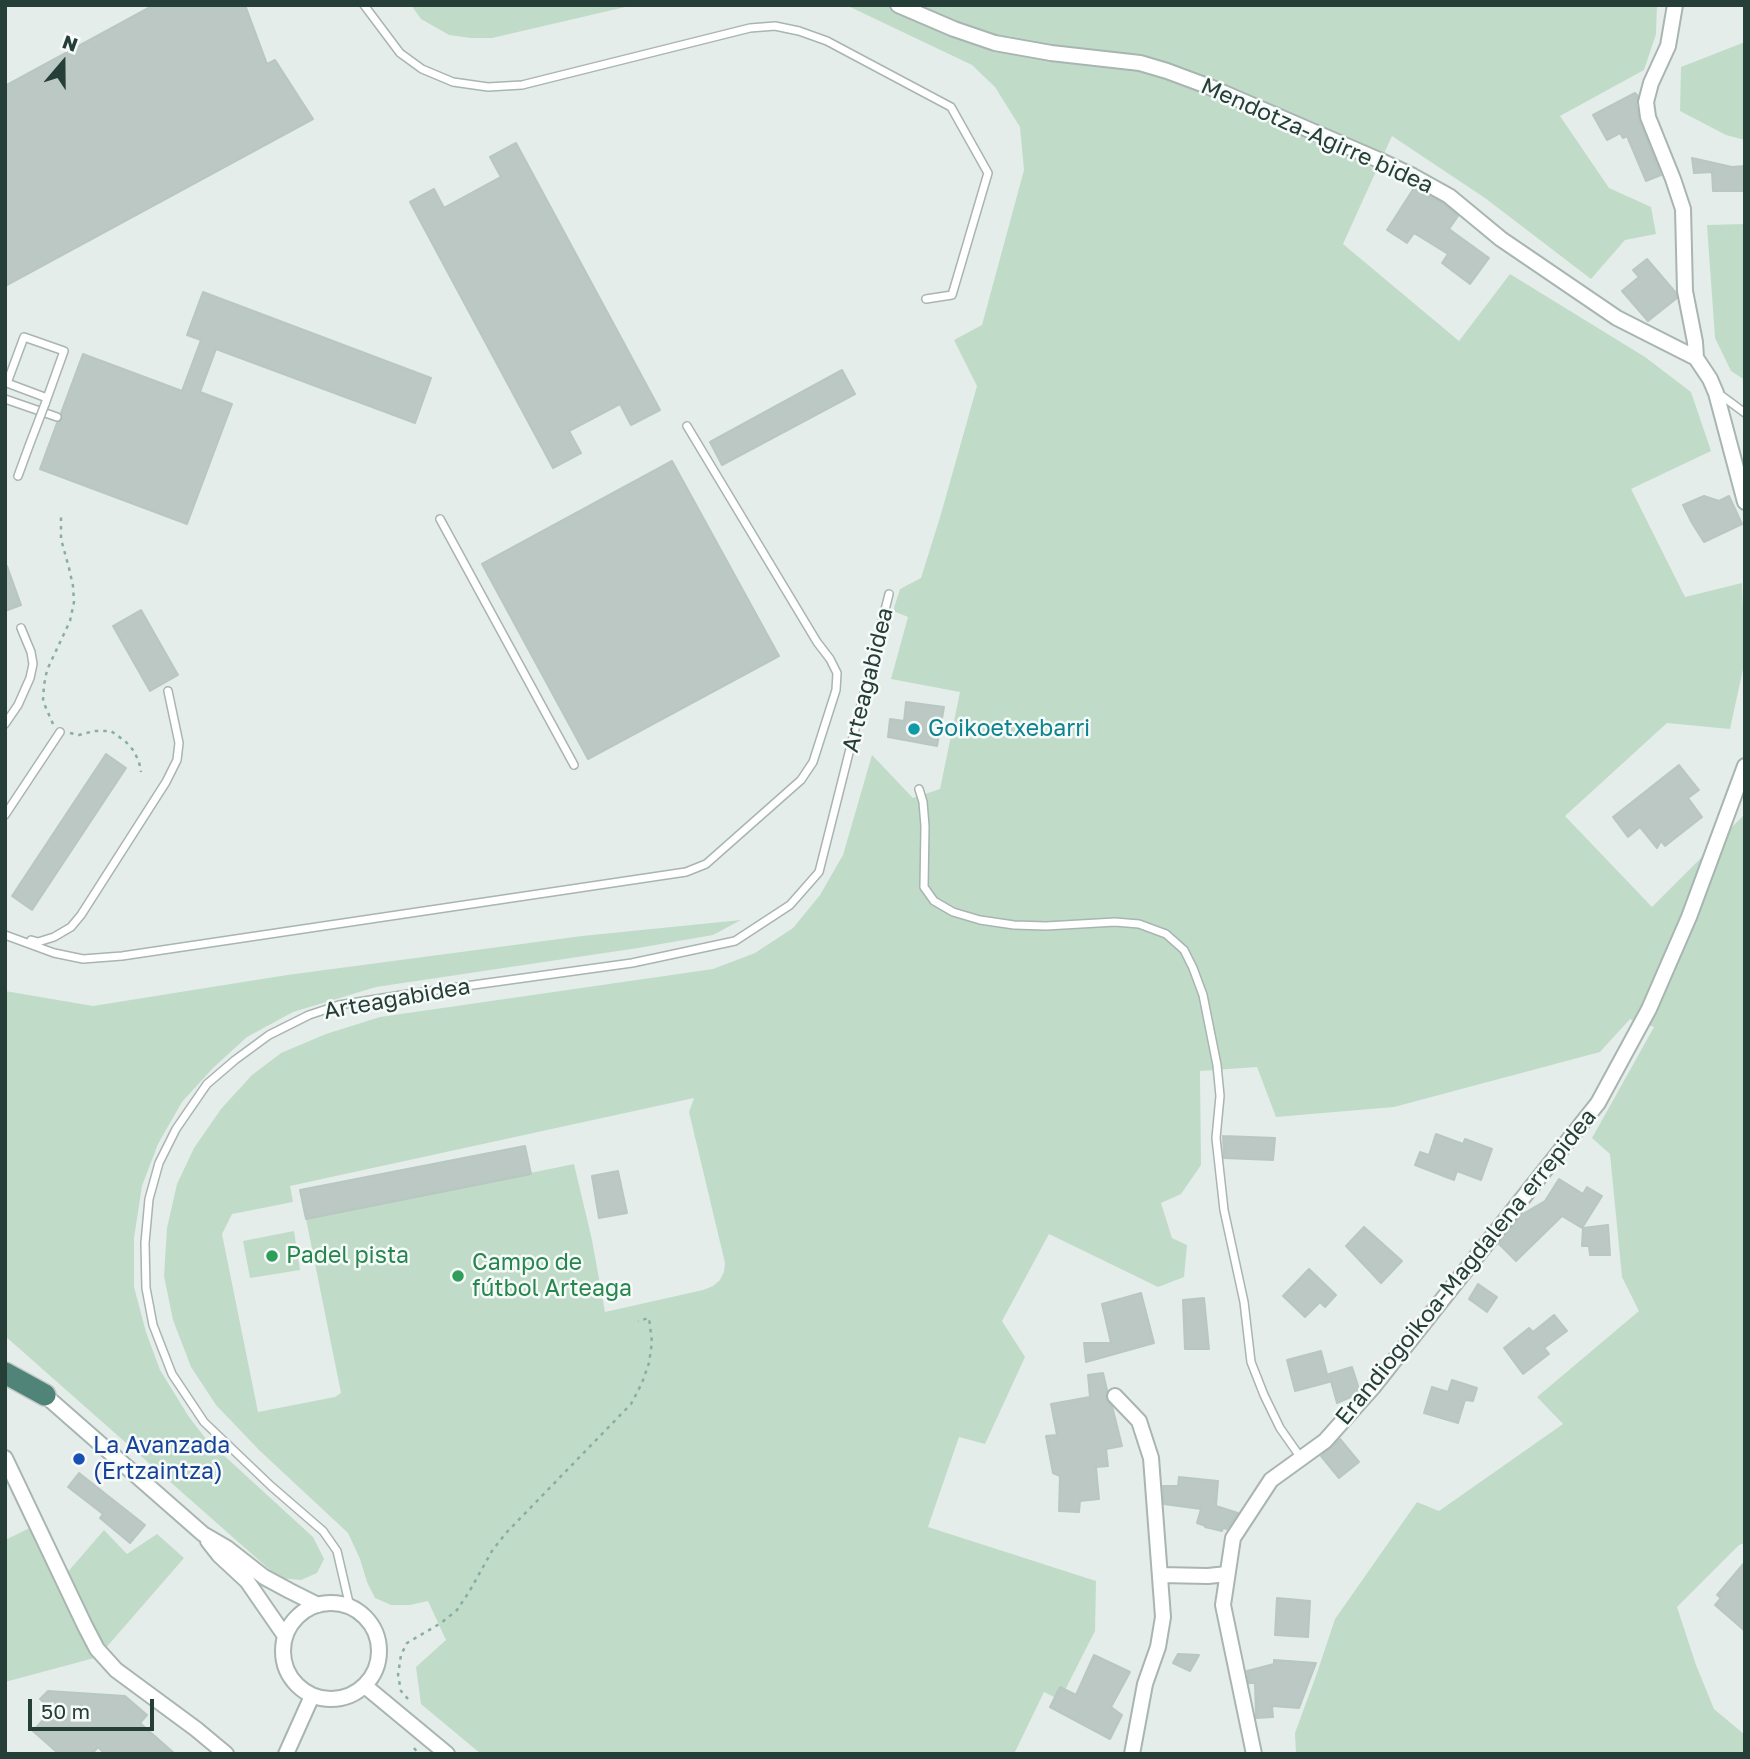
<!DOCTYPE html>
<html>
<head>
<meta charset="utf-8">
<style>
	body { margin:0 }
	#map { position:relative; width:1750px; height:1759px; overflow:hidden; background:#e5edea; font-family:"Golos Text",sans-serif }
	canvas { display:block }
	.frame { position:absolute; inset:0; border:7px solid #263e38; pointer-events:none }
	.north { position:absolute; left:28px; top:28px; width:70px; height:70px; -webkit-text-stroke:5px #f6faf8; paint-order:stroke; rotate:20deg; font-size:19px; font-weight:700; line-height:28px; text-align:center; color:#263e38 }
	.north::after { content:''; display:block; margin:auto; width:24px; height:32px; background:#263e38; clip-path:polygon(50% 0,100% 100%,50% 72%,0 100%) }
	.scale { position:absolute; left:28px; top:1699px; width:126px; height:32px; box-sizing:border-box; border:4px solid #263e38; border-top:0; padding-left:9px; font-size:21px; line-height:24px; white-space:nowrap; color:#263e38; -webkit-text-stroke:5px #f6faf8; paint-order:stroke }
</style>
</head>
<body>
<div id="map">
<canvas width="1750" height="1759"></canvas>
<div class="frame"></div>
<div class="north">N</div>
<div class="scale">50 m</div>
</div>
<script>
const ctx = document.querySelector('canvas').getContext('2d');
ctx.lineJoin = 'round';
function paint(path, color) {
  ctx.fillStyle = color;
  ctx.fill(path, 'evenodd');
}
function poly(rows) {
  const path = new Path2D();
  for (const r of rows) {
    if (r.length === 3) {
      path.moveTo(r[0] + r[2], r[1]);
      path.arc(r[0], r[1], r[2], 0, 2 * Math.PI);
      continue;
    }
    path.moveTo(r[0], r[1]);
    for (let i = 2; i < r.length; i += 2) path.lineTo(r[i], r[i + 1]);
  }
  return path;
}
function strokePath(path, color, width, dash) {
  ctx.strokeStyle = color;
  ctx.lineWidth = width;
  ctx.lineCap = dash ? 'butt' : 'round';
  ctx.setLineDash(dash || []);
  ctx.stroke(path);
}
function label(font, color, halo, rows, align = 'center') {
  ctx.font = font + ' "Golos Text",sans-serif';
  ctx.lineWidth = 5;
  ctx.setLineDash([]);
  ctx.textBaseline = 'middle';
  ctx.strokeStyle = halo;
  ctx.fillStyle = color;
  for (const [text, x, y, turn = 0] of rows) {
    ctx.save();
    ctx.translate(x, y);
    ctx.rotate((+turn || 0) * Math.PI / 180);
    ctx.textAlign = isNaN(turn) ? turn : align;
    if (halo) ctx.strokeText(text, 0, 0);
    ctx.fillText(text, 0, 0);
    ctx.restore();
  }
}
paint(poly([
	[411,5,634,5,492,38,471,38,449,35,421,19],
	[846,5,1657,5,1656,34,1644,70,1560,116,1609,188,1651,207,1656,234,1625,240,1591,279,1485,198,1392,136,1343,244,1459,341,1510,274,1645,357,1691,392,1711,451,1631,489,1685,597,1742,583,1745,660,1730,729,1667,723,1565,816,1652,907,1743,816,1745,811,1745,1543,1739,1545,1677,1607,1696,1665,1714,1709,1745,1735,1745,1754,1296,1754,1295,1733,1317,1673,1335,1619,1417,1502,1439,1511,1563,1424,1537,1397,1639,1311,1622,1277,1610,1154,1592,1138,1654,1027,1630,1019,1600,1052,1394,1107,1276,1117,1257,1067,1200,1071,1201,1165,1181,1194,1161,1203,1172,1238,1187,1245,1184,1277,1158,1287,1049,1234,1002,1321,1025,1357,985,1444,959,1437,928,1527,1096,1581,1095,1631,1060,1700,1044,1692,1014,1754,481,1754,421,1704,416,1667,446,1640,428,1601,410,1605,391,1605,375,1598,367,1582,360,1559,348,1533,259,1450,216,1405,191,1367,173,1320,164,1276,167,1228,177,1184,194,1148,221,1109,252,1075,281,1053,326,1034,380,1017,713,969,755,953,793,928,820,895,843,855,872,755,913,798,940,789,960,692,891,679,908,617,893,611,900,589,921,578,941,514,977,386,954,340,982,325,1024,170,1020,127,995,87,972,65],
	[694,1098,689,1112,725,1263,724,1272,720,1280,713,1286,703,1290,605,1312,592,1240,574,1164,306,1219,341,1393,335,1397,258,1412,222,1234,232,1214,293,1202,290,1186],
	[1745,42,1745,140,1726,135,1680,111,1681,67],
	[1745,224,1745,380,1731,371,1715,338,1707,225],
	[741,920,713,935,638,948,376,987,293,1012,247,1037,213,1068,182,1102,158,1144,142,1186,134,1238,134,1287,146,1332,160,1370,189,1417,206,1439,313,1537,324,1559,317,1573,301,1580,279,1578,5,1336,5,991,93,1006,287,975,582,936],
	[294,1231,300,1270,250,1278,243,1241],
	[40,1523,66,1574,104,1530,127,1554,157,1534,184,1558,98,1657,5,1682,5,1540]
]), '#c0dcc8');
const building = poly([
	[154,5,245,5,267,64,275,60,313,119,5,286,5,86,154,5],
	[1635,93,1638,96,1636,103,1639,120,1661,175,1646,181,1627,136,1623,138,1620,133,1607,140,1593,115,1635,93],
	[516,143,660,410,631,425,620,404,569,431,581,453,553,468,410,202,434,189,444,208,501,177,490,157,516,143],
	[1692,158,1732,167,1745,166,1745,191,1713,191,1712,172,1694,173,1692,158],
	[1414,188,1444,204,1458,216,1449,229,1489,258,1470,284,1442,263,1448,254,1414,233,1407,243,1387,230,1414,188],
	[1647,259,1676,293,1677,298,1648,321,1622,291,1639,277,1633,270,1647,259],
	[203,292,431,378,415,423,216,349,200,392,232,404,187,524,40,469,57,423,62,420,61,413,83,354,182,391,201,340,187,335,203,292],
	[842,370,855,394,722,465,710,442,842,370],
	[672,461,779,656,588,759,482,564,672,461],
	[1704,496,1719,501,1729,496,1742,524,1704,542,1692,523,1683,505,1704,496],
	[7,566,21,605,5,611,5,567,7,566],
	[141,610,178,675,150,691,113,626,141,610],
	[906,702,944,707,937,746,888,737,890,719,904,721,906,702],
	[106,754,126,768,32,910,12,896,106,754],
	[1679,765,1699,790,1688,798,1702,817,1665,846,1661,841,1657,848,1640,827,1628,837,1613,817,1679,765],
	[1436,1134,1463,1144,1465,1139,1492,1149,1481,1180,1457,1171,1454,1180,1415,1165,1420,1152,1429,1155,1436,1134],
	[1223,1136,1275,1138,1273,1160,1224,1158,1223,1136],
	[525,1146,531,1174,306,1219,300,1190,525,1146],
	[618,1171,627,1213,599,1218,592,1176,618,1171],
	[1559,1179,1583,1194,1587,1187,1602,1196,1582,1228,1562,1216,1516,1261,1499,1244,1521,1215,1545,1201,1559,1179],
	[1608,1225,1610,1255,1590,1255,1589,1246,1582,1246,1583,1228,1608,1225],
	[1364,1227,1402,1261,1381,1283,1346,1246,1364,1227],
	[1309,1269,1336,1295,1325,1307,1320,1302,1305,1317,1283,1296,1309,1269],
	[1478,1284,1497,1297,1487,1312,1469,1299,1478,1284],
	[1141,1293,1154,1343,1086,1362,1084,1343,1111,1343,1102,1304,1141,1293],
	[1204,1298,1209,1349,1185,1349,1183,1300,1204,1298],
	[1554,1315,1567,1331,1544,1348,1549,1354,1523,1374,1504,1348,1529,1328,1533,1332,1554,1315],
	[1321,1351,1329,1382,1295,1391,1287,1360,1321,1351],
	[1352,1367,1359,1389,1353,1396,1337,1403,1329,1374,1352,1367],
	[1103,1373,1107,1390,1106,1399,1112,1406,1122,1446,1106,1449,1108,1466,1096,1467,1099,1499,1080,1501,1079,1512,1059,1511,1060,1476,1053,1473,1046,1436,1057,1435,1051,1404,1090,1397,1088,1375,1103,1373],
	[1452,1380,1477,1388,1473,1401,1465,1400,1458,1423,1424,1413,1432,1387,1448,1392,1452,1380],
	[1340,1439,1359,1462,1339,1478,1321,1456,1340,1439],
	[79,1473,145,1525,130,1543,100,1518,103,1514,68,1487,79,1473],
	[1179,1477,1218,1481,1216,1506,1238,1513,1227,1529,1223,1528,1222,1531,1205,1527,1206,1526,1197,1523,1201,1509,1164,1504,1163,1486,1178,1486,1179,1477],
	[1745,1562,1745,1631,1715,1605,1721,1598,1717,1595,1745,1562],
	[1277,1598,1310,1601,1308,1637,1275,1635,1277,1598],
	[1178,1654,1199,1655,1190,1671,1173,1663,1178,1654],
	[1094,1655,1130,1672,1111,1707,1122,1715,1110,1739,1050,1707,1060,1687,1076,1695,1094,1655],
	[1274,1660,1316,1663,1299,1708,1272,1706,1273,1717,1256,1718,1255,1683,1249,1683,1247,1671,1274,1664,1274,1660],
	[48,1691,125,1696,147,1715,140,1723,175,1754,105,1754,98,1747,92,1754,59,1754,33,1731,52,1710,40,1699,48,1691]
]);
paint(building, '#bbc8c3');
strokePath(building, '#b8c7c1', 2);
const service = poly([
	[364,5,400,53,422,69,453,82,488,87,522,85,750,28,775,26,799,31,827,41,951,107,988,173,952,295,926,299],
	[1717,394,1722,396,1745,413],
	[5,399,57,417],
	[45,404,64,351,24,337,7,383,47,398],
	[18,476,29,446],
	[440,519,574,765],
	[5,724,18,705,30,678,33,664,31,652,21,628],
	[919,789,923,802,925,826,924,887,934,901,953,912,980,920,1014,925,1046,926,1115,922,1139,924,1166,934,1184,950,1193,968,1203,995,1217,1065,1220,1096,1216,1138,1224,1210,1244,1302,1251,1362,1264,1395,1280,1428,1301,1458],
	[5,815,60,732],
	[5,935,54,953,83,959,122,956,686,872,706,864,801,780,813,762,836,690,837,673,830,659,817,642,687,426],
	[31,940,38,942,54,937,71,927,81,915,166,782,177,760,179,743,168,691],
	[350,1607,337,1551,323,1531,271,1486,204,1422,172,1374,153,1325,146,1288,145,1243,149,1199,159,1163,176,1129,207,1084,235,1060,269,1035,309,1015,339,1005,408,994,632,963,735,941,790,905,819,872,889,594]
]);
const minor = poly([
	[898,5,954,29,995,43,1051,53,1140,63,1167,71,1210,87,1379,160,1413,176,1449,196,1501,239,1617,318,1696,358],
	[1675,5,1668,46,1651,83,1646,102,1648,117,1673,179,1683,209,1685,291,1695,342,1696,358,1710,379,1716,393,1745,502],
	[40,1391,203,1534,227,1548,264,1577,290,1591,318,1605],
	[1115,1396,1139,1421,1151,1458,1163,1617,1158,1647,1145,1684,1132,1754],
	[5,1458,85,1626,97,1649,116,1670,196,1729,226,1754],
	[208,1541,219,1555,247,1581,285,1636],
	[1160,1575,1208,1576,1227,1574],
	[331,1651,48],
	[365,1686,447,1754],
	[286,1754,312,1696],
	[1254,1754,1223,1605,1233,1538,1271,1480,1325,1441,1374,1386,1598,1103,1649,1009,1689,917,1745,766]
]);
const trunk = poly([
	[5,1373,45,1395]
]);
strokePath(service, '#a8b5b1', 10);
strokePath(minor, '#a8b5b1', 18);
strokePath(trunk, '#c2c9c7', 24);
strokePath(poly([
	[53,724,43,701,44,685,47,670,70,621,74,602,73,586,69,568,61,539,61,513],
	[70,733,79,735,94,731,111,731,125,741,134,751,139,762,141,772],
	[408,1699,401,1691,398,1675,401,1655,407,1643,441,1623,457,1610,469,1592,492,1551,506,1533,631,1404,642,1383,649,1363,652,1342,649,1318,638,1321],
	[414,1748,419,1754]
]), '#88aea3', 2.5, [3.5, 5]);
strokePath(service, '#fff', 7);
strokePath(minor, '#fff', 14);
strokePath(trunk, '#508478', 21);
const serviceBridge = poly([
	[29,446,45,404]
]);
strokePath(serviceBridge, '#a8b5b1', 10, []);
strokePath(serviceBridge, '#fff', 7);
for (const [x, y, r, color] of [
	[914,729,7,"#0f9aa8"],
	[272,1256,7,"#2e9e5b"],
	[458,1276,7,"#2e9e5b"],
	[79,1459,7,"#1a4fb4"]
]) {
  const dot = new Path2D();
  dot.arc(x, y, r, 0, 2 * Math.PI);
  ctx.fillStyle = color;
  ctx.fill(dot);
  strokePath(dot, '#f6faf8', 2.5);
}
label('23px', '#263e38', '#f6faf8', [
	["Mendotza-Agirre bidea",1317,136,24],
	["Arteagabidea",868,680,-76],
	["Arteagabidea",397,999,-10],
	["Erandiogoikoa-Magdalena errepidea",1466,1267,-51]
]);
label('23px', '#0d838f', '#f6faf8', [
	["Goikoetxebarri",928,729]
], 'left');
label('23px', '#27864d', '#f6faf8', [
	["Padel pista",286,1256],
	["Campo de",472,1263],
	["fútbol Arteaga",472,1289]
], 'left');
label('23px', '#164399', '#f6faf8', [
	["La Avanzada",93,1446],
	["(Ertzaintza)",93,1472]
], 'left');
</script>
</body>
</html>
